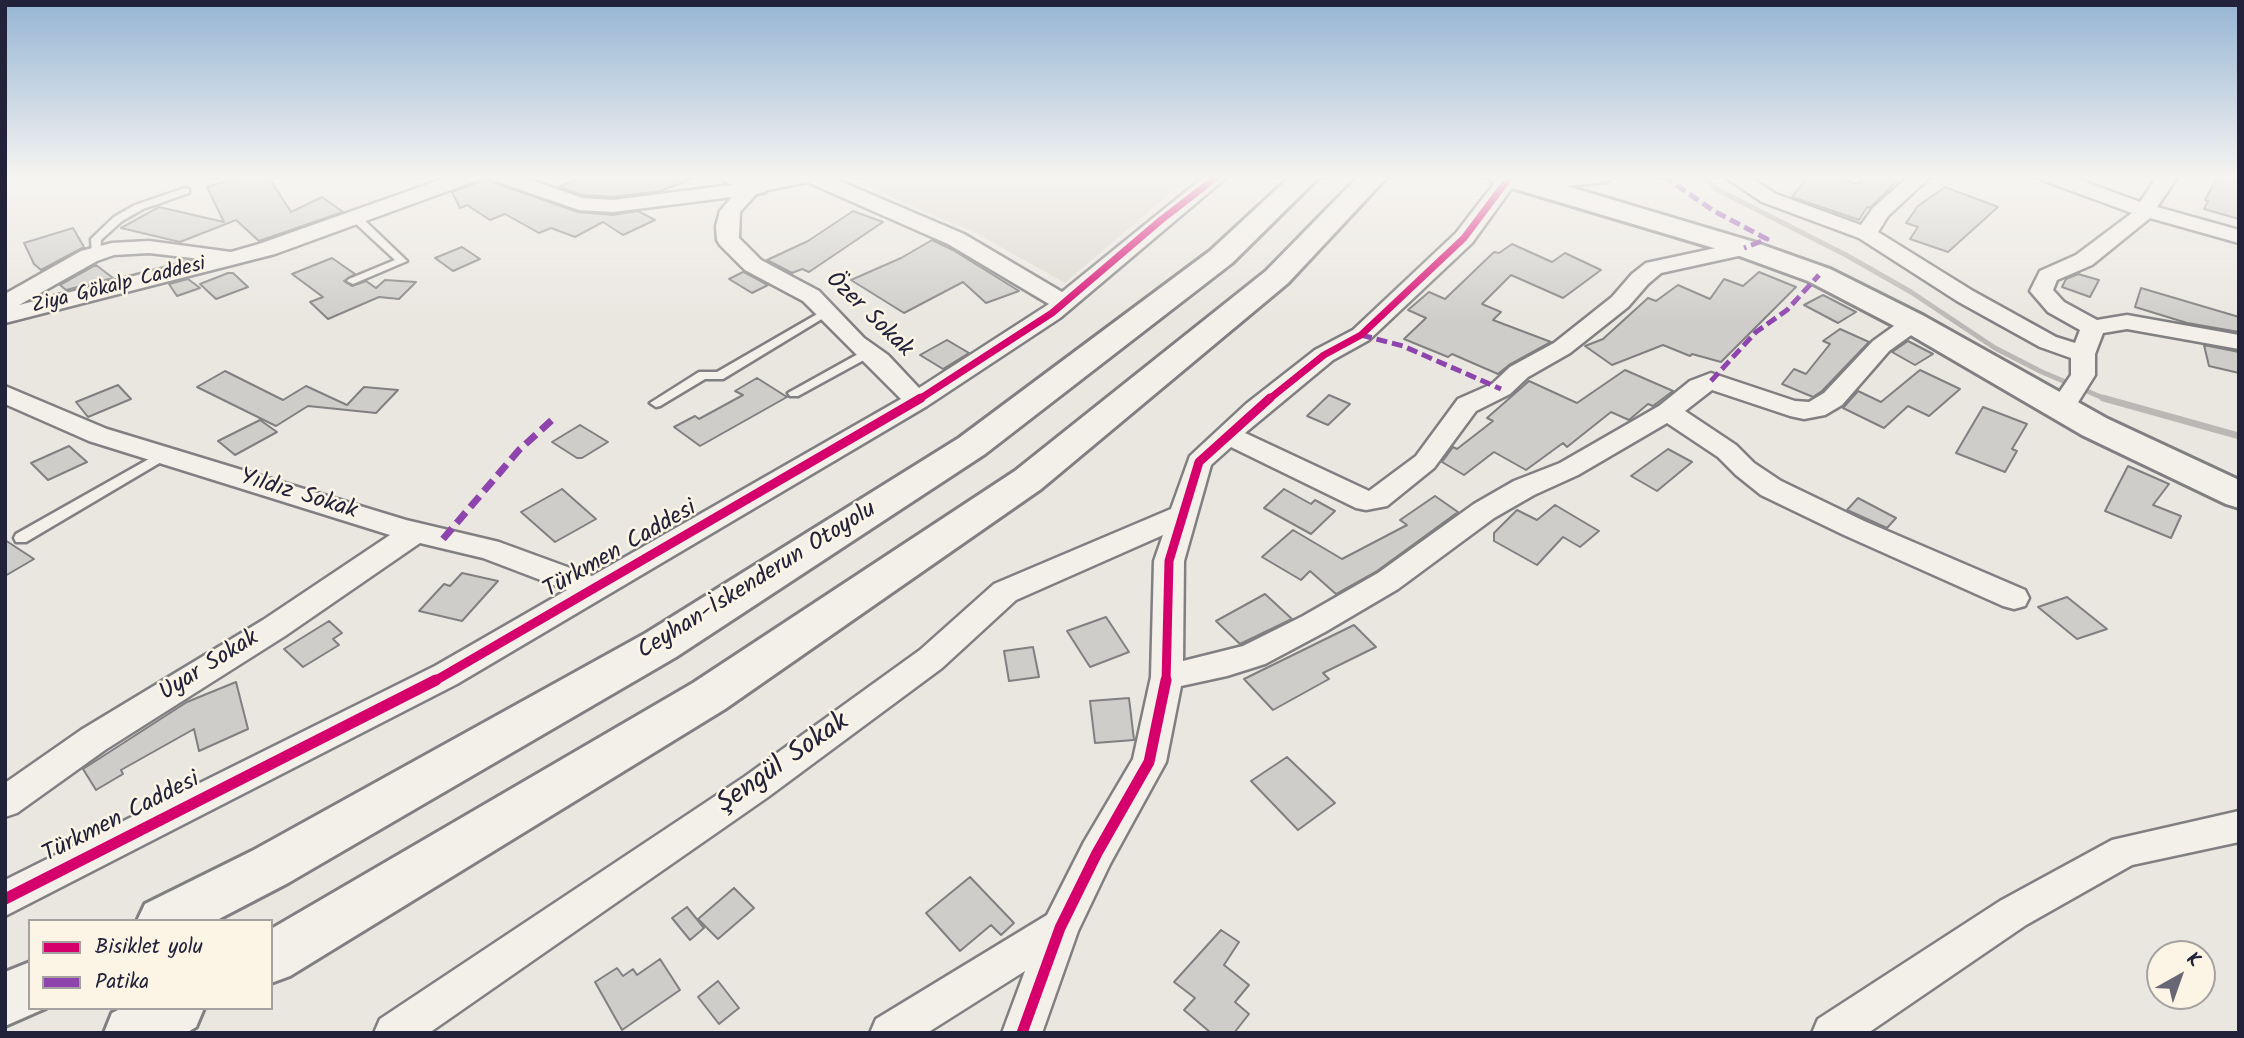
<!DOCTYPE html>
<html>
<head>
<meta charset="utf-8">
<style>
	body { margin:0 }
	#map { position:relative; width:2244px; height:1038px; overflow:hidden; background:#eae7e0; font-family:Kalam,sans-serif }
	canvas { display:block }
	.frame { position:absolute; inset:0; border:7px solid #22223b; pointer-events:none }
	.legend { position:absolute; left:28px; top:919px; width:245px; height:91px; box-sizing:border-box; background:#fcf5e5; border:2px solid #a5a1a1; margin:0; padding:9px 12px; list-style:none; font-size:21px; color:#22223b }
	.legend li { display:flex; align-items:center; gap:14px; height:35px }
	.legend b { width:35px; border:2px solid #a5a1a1 }
	.north { position:absolute; left:2146px; top:940px; width:70px; height:70px; box-sizing:border-box; background:#fcf5e5; border:2px solid #a5a1a1; border-radius:50%; rotate:40deg; font-size:19px; font-weight:700; line-height:28px; text-align:center; color:#22223b }
	.north::after { content:''; display:block; margin:auto; width:24px; height:32px; background:#686775; clip-path:polygon(50% 0,100% 100%,50% 72%,0 100%) }
</style>
</head>
<body>
<div id="map">
<canvas width="2244" height="1038"></canvas>
<div class="frame"></div>
<ul class="legend">
<li><b style="height:9px;background:#d6006c"></b>Bisiklet yolu</li>
<li><b style="height:9px;background:#8e44ad"></b>Patika</li>
</ul>
<div class="north">K</div>
</div>
<script>
const ctx = document.querySelector('canvas').getContext('2d');
ctx.lineJoin = 'round';
function paint(path, color) {
  ctx.fillStyle = color;
  ctx.fill(path, 'evenodd');
}
function poly(rows) {
  const path = new Path2D();
  for (const r of rows) {
    path.moveTo(r[0], r[1]);
    for (let i = 2; i < r.length; i += 2) path.lineTo(r[i], r[i + 1]);
  }
  return path;
}
function strokePath(path, color, width, dash) {
  ctx.strokeStyle = color;
  ctx.lineWidth = width;
  ctx.lineCap = dash ? 'butt' : 'round';
  ctx.setLineDash(dash || []);
  ctx.stroke(path);
}
function label(font, color, halo, rows, align = 'center') {
  ctx.font = font + ' Kalam,sans-serif';
  ctx.lineWidth = 5;
  ctx.setLineDash([]);
  ctx.textBaseline = 'middle';
  ctx.strokeStyle = halo;
  ctx.fillStyle = color;
  for (const [text, x, y, turn = 0] of rows) {
    ctx.save();
    ctx.translate(x, y);
    ctx.rotate((+turn || 0) * Math.PI / 180);
    ctx.textAlign = isNaN(turn) ? turn : align;
    if (halo) ctx.strokeText(text, 0, 0);
    ctx.fillText(text, 0, 0);
    ctx.restore();
  }
}
paint(poly([
	[856,176,1190,176,1065,283,976,233,886,195]
]), '#dcd8d0');
strokePath(poly([
	[1704,176,1716,189,1846,255,1911,292,1995,348,2042,372,2108,400]
]), '#bab7b5', 5);
strokePath(poly([
	[2103,398,2239,436]
]), '#bab7b5', 7);
const building = poly([
	[243,176,268,176,291,212,322,197,343,212,259,241,236,220,180,242,121,228,159,207,224,222,207,187,243,176],
	[483,176,488,176,492,182,578,212,613,215,638,211,655,220,623,235,603,222,575,237,551,228,539,233,505,214,490,220,467,205,460,208,452,192,479,182,483,176],
	[582,176,695,176,695,178,660,191,613,197,583,195,559,187,582,176],
	[1808,176,1833,176,1858,184,1863,176,1881,176,1897,181,1870,208,1867,207,1859,220,1792,197,1808,176],
	[2218,176,2239,176,2239,219,2204,209,2208,201,2205,200,2218,176],
	[1945,187,1998,207,1948,252,1910,239,1918,227,1906,223,1918,206,1945,187],
	[853,211,883,222,809,272,802,269,792,273,767,260,808,241,853,211],
	[73,228,84,247,41,270,34,264,24,243,73,228],
	[932,240,953,250,1019,291,986,303,963,282,904,313,851,280,901,258,932,240],
	[1512,244,1552,262,1565,253,1601,270,1563,298,1511,275,1482,304,1501,312,1493,320,1551,342,1509,365,1498,374,1452,354,1448,357,1404,339,1426,318,1408,310,1429,292,1445,299,1494,252,1499,253,1512,244],
	[462,247,480,259,453,271,435,258,462,247],
	[332,258,355,274,344,281,352,286,366,281,376,288,385,280,416,282,399,299,379,297,328,319,310,302,323,297,292,274,332,258],
	[96,265,113,278,66,290,60,285,96,265],
	[743,272,744,272,768,285,752,293,729,279,743,272],
	[1759,272,1796,287,1721,362,1692,354,1690,356,1663,345,1612,365,1585,346,1603,339,1648,298,1656,301,1678,285,1710,299,1724,279,1743,286,1759,272],
	[228,273,233,273,248,287,216,299,200,284,228,273],
	[2078,274,2099,280,2090,297,2062,287,2066,279,2078,274],
	[188,279,200,288,177,296,169,284,188,279],
	[2141,288,2239,317,2239,332,2187,323,2135,307,2141,288],
	[1823,295,1856,312,1838,323,1804,305,1823,295],
	[1840,329,1869,342,1822,391,1813,397,1782,384,1794,369,1806,374,1830,344,1823,341,1840,329],
	[947,340,969,353,943,369,920,355,947,340],
	[1908,341,1933,354,1915,365,1892,352,1908,341],
	[2204,345,2239,352,2239,373,2209,366,2204,345],
	[1625,370,1673,391,1653,406,1648,404,1629,420,1611,412,1567,447,1563,443,1526,470,1494,452,1464,475,1442,462,1453,447,1457,449,1493,421,1487,418,1529,381,1577,403,1625,370],
	[1920,370,1960,389,1929,416,1908,406,1884,428,1843,408,1858,391,1881,402,1920,370],
	[225,371,283,400,306,386,347,405,364,387,398,390,376,413,308,406,276,426,197,387,225,371],
	[757,378,787,397,700,446,674,427,695,416,699,419,743,395,735,391,757,378],
	[118,385,131,399,88,417,76,402,118,385],
	[1329,395,1350,404,1328,425,1307,416,1329,395],
	[1983,407,2027,424,2012,449,2017,451,2005,472,1956,453,1983,407],
	[260,420,277,432,235,455,218,441,260,420],
	[580,425,608,442,582,458,577,458,552,442,580,425],
	[69,446,87,462,48,480,31,463,69,446],
	[1668,449,1692,462,1657,491,1631,476,1668,449],
	[2128,466,2169,484,2153,505,2181,516,2171,538,2105,511,2128,466],
	[562,489,596,519,555,542,521,512,562,489],
	[1284,489,1311,504,1315,500,1335,511,1311,534,1264,508,1284,489],
	[1435,496,1458,512,1377,571,1336,594,1310,571,1301,580,1262,557,1293,530,1342,559,1407,525,1400,520,1435,496],
	[1858,498,1896,518,1887,528,1847,510,1858,498],
	[1555,505,1599,531,1580,547,1563,537,1537,565,1494,541,1494,533,1517,510,1537,520,1555,505],
	[5,540,34,559,5,576,5,540],
	[462,573,498,581,462,621,419,611,444,584,450,586,462,573],
	[1265,594,1292,619,1240,644,1216,621,1265,594],
	[2067,597,2107,629,2077,639,2038,607,2067,597],
	[1106,617,1129,652,1090,667,1067,631,1106,617],
	[329,621,342,633,333,639,339,645,303,667,284,649,329,621],
	[1354,625,1376,647,1323,673,1329,679,1273,710,1244,679,1354,625],
	[1033,647,1039,677,1009,681,1004,651,1033,647],
	[236,682,248,729,199,751,194,729,121,770,123,774,96,790,83,769,187,702,236,682],
	[1129,698,1134,740,1095,743,1090,701,1129,698],
	[1287,757,1335,803,1298,830,1251,781,1287,757],
	[970,877,1014,923,1001,935,991,925,960,951,926,913,970,877],
	[734,888,754,908,718,939,698,919,734,888],
	[687,907,704,928,690,940,672,918,687,907],
	[1221,930,1239,942,1224,965,1249,985,1235,1002,1249,1014,1234,1033,1211,1033,1184,1010,1195,998,1174,982,1221,930],
	[660,959,680,990,622,1030,595,982,617,968,623,976,633,969,637,975,660,959],
	[718,981,739,1008,719,1024,698,997,718,981]
]);
paint(building, '#cfcdc9');
strokePath(building, '#807f81', 2);
const lane = poly([
	[185,188,189,189,189,193,143,209,122,221,101,240,100,256,92,256,91,239,114,217,135,205,185,188],
	[357,216,361,217,407,261,353,284,347,281,349,279,395,260,353,221,353,217,357,216],
	[826,309,832,312,830,314,723,379,705,379,660,406,656,407,650,403,699,372,717,372,826,309],
	[869,348,873,349,875,352,873,355,798,396,790,396,788,393,869,348],
	[163,451,168,452,170,455,168,458,26,542,16,542,14,538,16,534,163,451]
]);
const street = poly([
	[451,176,481,176,478,180,275,254,5,323,5,294,81,251,112,243,149,241,231,252,259,244,451,176],
	[149,253,201,259,19,305,97,261,114,255,149,253],
	[490,176,520,176,582,198,613,200,730,185,745,182,750,176,828,176,964,234,1062,292,1205,176,1228,176,1060,318,927,406,457,684,5,916,5,880,435,666,567,590,483,558,420,543,285,636,105,750,17,813,5,817,5,783,81,730,263,620,390,535,89,441,5,404,5,386,107,429,406,520,499,542,592,576,901,399,803,301,745,270,720,245,717,240,716,226,720,211,732,197,613,212,579,210,493,180,490,176],
	[807,182,948,244,1049,304,919,388,888,355,864,338,819,291,761,260,739,238,740,212,758,192,807,182],
	[1500,176,1519,178,1472,243,1369,340,1333,360,1245,433,1369,491,1416,456,1458,399,1492,384,1510,367,1554,343,1612,297,1632,274,1646,263,1744,242,1752,243,1755,248,1752,253,1661,273,1648,284,1628,307,1570,353,1528,377,1510,394,1476,411,1434,468,1387,506,1366,510,1356,508,1231,447,1211,465,1184,561,1183,661,1243,646,1303,616,1378,573,1474,504,1514,481,1560,463,1659,406,1690,381,1711,373,1795,401,1809,402,1824,393,1873,341,1905,318,1913,316,1921,318,1925,323,1921,328,1889,351,1842,405,1825,415,1804,419,1790,416,1712,390,1685,411,1736,445,1754,463,1781,481,1864,521,2025,590,2029,598,2025,606,2014,609,2003,606,1844,535,1761,495,1736,475,1718,457,1667,423,1578,475,1534,495,1494,518,1398,589,1325,632,1265,664,1227,676,1181,686,1166,762,1110,864,1078,931,1042,1033,1002,1033,1025,971,927,1033,870,1033,876,1019,1047,915,1084,842,1133,759,1151,677,1154,561,1163,535,1016,600,942,668,768,797,429,1033,374,1033,380,1019,744,777,920,650,994,584,1171,509,1190,456,1246,404,1315,350,1353,330,1456,233,1500,176],
	[1541,176,1615,176,1605,182,1526,190,1519,188,1516,184,1519,180,1541,176],
	[1723,176,1748,176,1776,194,1861,225,1873,208,1909,176,1931,176,1888,216,1878,232,1973,291,2056,337,2075,343,2080,330,2048,312,2030,291,2040,271,2076,255,2132,213,2042,180,2039,176,2069,176,2140,202,2158,176,2178,176,2157,207,2239,230,2239,243,2150,218,2092,265,2057,280,2053,290,2064,302,2097,320,2127,315,2239,335,2239,349,2127,329,2103,333,2095,354,2095,375,2072,412,2063,414,2054,412,2050,406,2071,375,2071,358,2040,347,1957,301,1859,238,1762,202,1723,176],
	[2239,811,2239,842,2132,865,2026,925,1868,1033,1812,1033,1818,1019,2000,901,2112,840,2239,811]
]);
const secondary = poly([
	[723,176,758,176,769,186,765,192,755,194,726,182,723,176],
	[1489,176,1533,176,1754,242,1830,269,1924,316,2108,419,2239,480,2239,508,2226,504,2082,435,1902,330,1808,281,1734,254,1492,182,1489,176]
]);
const highway = poly([
	[1291,176,1320,176,1232,263,985,454,676,657,288,883,215,921,137,921,145,904,252,851,646,633,959,438,1210,251,1291,176],
	[1359,176,1388,176,1288,283,1041,489,725,709,290,976,271,983,271,929,693,683,1015,471,1266,271,1359,176],
	[30,962,30,1008,46,1008,5,1026,5,972,30,962],
	[122,1008,204,1008,196,1027,186,1033,104,1033,112,1013,122,1008]
]);
strokePath(lane, '#807f81', 5);
strokePath(street, '#807f81', 5);
strokePath(secondary, '#807f81', 6);
strokePath(highway, '#807f81', 6);
paint(lane, '#f3f0ea');
paint(street, '#f3f0ea');
paint(secondary, '#f3f0ea');
paint(highway, '#f3f0ea');
strokePath(poly([
	[1663,176,1714,211,1767,239,1744,248],
	[1361,335,1403,346,1501,389],
	[1711,381,1756,332,1787,310,1819,275]
]), '#8e44ad', 5, [11, 5]);
strokePath(poly([
	[443,539,519,450,552,420]
]), '#8e44ad', 7, [14, 7]);
strokePath(poly([
	[918,400,1052,313,1161,220,1218,176],
	[1268,400,1324,355,1361,335,1464,238,1509,178]
]), '#d6006c', 7);
strokePath(poly([
	[433,682,921,398],
	[1166,682,1169,561,1199,462,1270,398]
]), '#d6006c', 9);
strokePath(poly([
	[5,899,436,680],
	[1022,1033,1060,928,1097,853,1149,762,1166,680]
]), '#d6006c', 11);
const sky = ctx.createLinearGradient(0, 0, 0, 322);
sky.addColorStop(0, '#95b5d4');
sky.addColorStop(0.55, '#f6f4f1');
sky.addColorStop(1, '#f6f4f100');
ctx.fillStyle = sky;
ctx.fillRect(0, 0, 2244, 322);
label('21px', '#22223b', '#fcf5e5', [
	["Ziya Gökalp Caddesi",119,287,-14]
]);
label('24px', '#22223b', '#fcf5e5', [
	["Özer Sokak",868,316,44],
	["Yıldız Sokak",298,496,17],
	["Türkmen Caddesi",621,551,-30],
	["Ceyhan-İskenderun Otoyolu",758,582,-32],
	["Uyar Sokak",210,667,-32],
	["Türkmen Caddesi",122,819,-27]
]);
label('28px', '#22223b', '#fcf5e5', [
	["Şengül Sokak",784,765,-35]
]);
</script>
</body>
</html>
